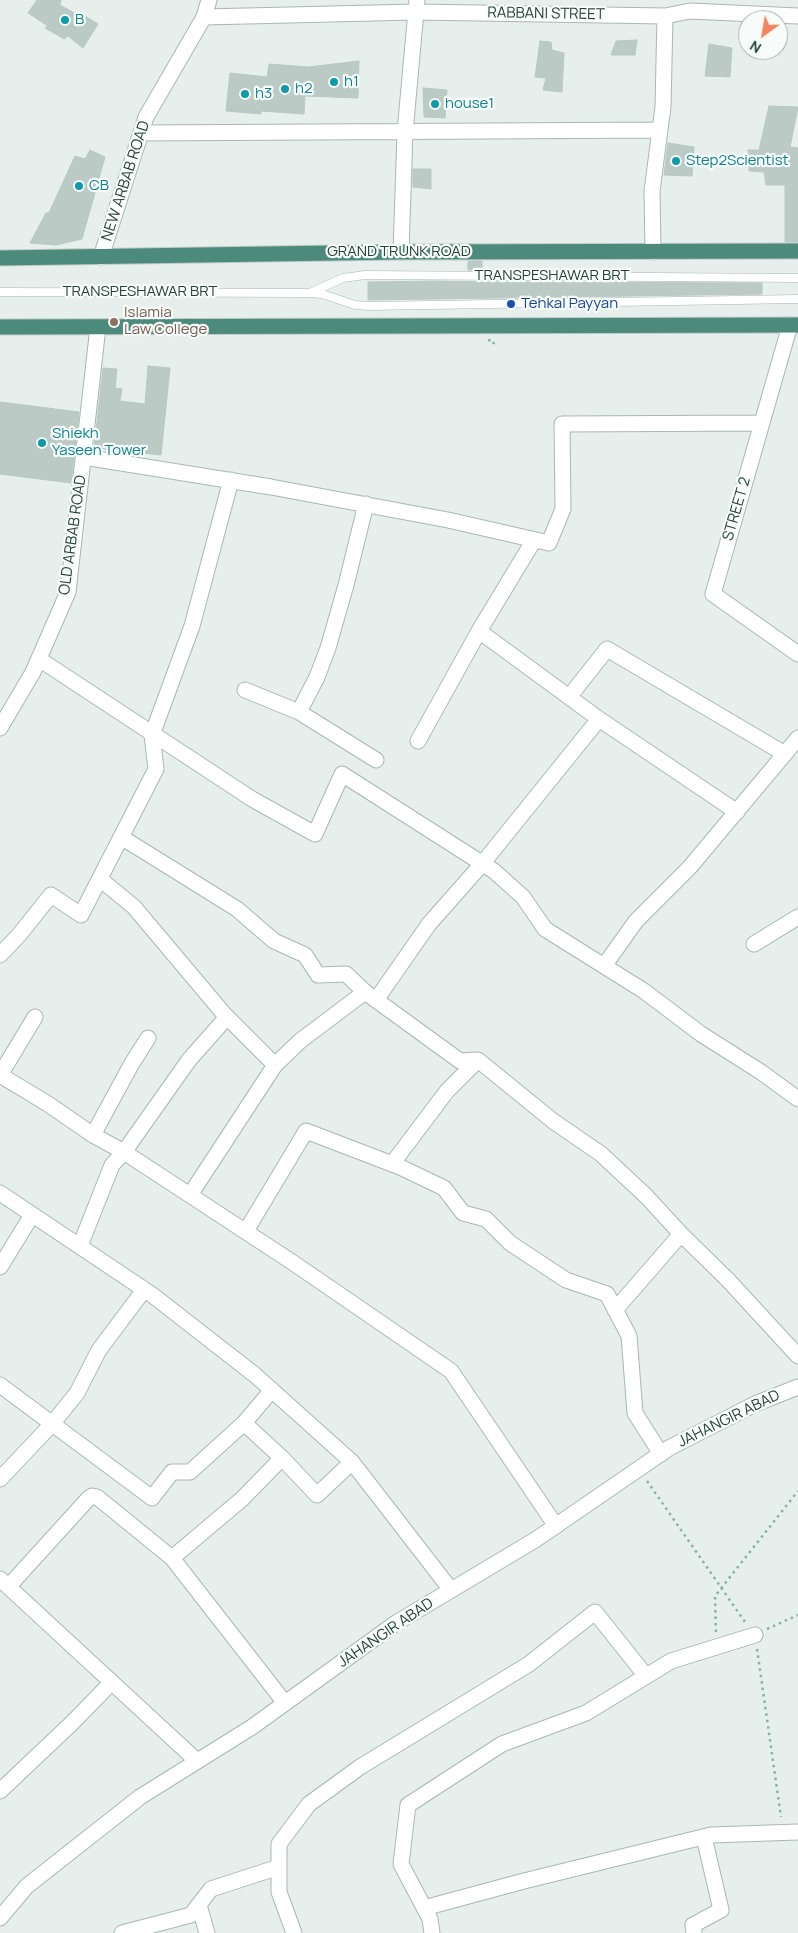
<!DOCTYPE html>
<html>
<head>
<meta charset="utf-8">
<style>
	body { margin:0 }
	#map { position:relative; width:798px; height:1933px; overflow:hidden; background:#e6efeb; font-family:Manrope,sans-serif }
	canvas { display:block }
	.north { position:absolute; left:738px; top:10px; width:50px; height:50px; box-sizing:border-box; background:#f7fbf9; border:1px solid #a3b1ad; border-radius:50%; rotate:212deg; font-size:14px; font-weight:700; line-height:20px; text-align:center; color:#24423a }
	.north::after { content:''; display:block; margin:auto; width:18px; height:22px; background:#f4845f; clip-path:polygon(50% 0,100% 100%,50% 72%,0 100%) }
</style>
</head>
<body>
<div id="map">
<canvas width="798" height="1933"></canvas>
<div class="north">N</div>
</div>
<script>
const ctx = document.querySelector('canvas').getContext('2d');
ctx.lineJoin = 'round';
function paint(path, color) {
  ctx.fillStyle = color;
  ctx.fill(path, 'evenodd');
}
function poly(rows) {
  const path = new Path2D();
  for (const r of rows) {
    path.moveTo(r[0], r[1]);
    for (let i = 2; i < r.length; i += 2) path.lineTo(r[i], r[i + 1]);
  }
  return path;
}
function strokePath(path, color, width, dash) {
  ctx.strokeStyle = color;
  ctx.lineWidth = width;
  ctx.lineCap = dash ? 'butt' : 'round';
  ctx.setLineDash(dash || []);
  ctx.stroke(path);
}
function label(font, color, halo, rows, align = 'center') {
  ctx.font = font + ' Manrope,sans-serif';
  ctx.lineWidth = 4.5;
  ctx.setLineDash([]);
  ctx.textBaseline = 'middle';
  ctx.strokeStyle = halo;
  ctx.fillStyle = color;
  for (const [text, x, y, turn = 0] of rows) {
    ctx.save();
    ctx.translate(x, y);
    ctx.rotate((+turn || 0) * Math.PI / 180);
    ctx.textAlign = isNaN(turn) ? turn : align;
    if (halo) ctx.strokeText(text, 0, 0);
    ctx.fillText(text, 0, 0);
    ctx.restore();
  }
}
const building = poly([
	[37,0,61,0,60,5,76,14,80,13,98,24,83,48,68,36,64,39,45,28,48,26,28,13,37,0],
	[637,40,635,55,611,55,616,41,637,40],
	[540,41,551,42,552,50,564,53,562,92,543,90,546,78,535,77,540,41],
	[709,44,732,48,730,77,705,76,709,44],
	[359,61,358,98,305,96,304,114,261,111,261,114,226,111,230,73,267,77,269,64,308,67,359,61],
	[423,88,447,90,445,118,424,117,423,88],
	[769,106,798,107,790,147,798,148,798,242,785,242,785,185,766,185,764,172,749,171,748,150,759,150,769,106],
	[668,143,694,147,692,176,664,175,668,143],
	[90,150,105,157,82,239,56,245,30,243,46,213,49,213,75,156,85,159,90,150],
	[413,169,431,169,431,189,413,187,413,169],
	[468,261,482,261,482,270,468,270,468,261],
	[436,281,483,282,762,283,762,294,368,300,368,282,436,281],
	[148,366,170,368,161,455,94,448,103,368,117,369,115,388,122,389,120,401,145,404,148,366],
	[0,402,79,412,71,483,0,474,0,402]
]);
paint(building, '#bbcac4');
strokePath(building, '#b8c9c2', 1);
const service = poly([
	[798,278,365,275,343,278,310,293,322,294,355,305,369,306,798,299],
	[0,292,310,293]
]);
const minor = poly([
	[204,17,416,12,665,16,690,11,798,16],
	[141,133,660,130],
	[401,252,405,132,417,0],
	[653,252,652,191,663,107,665,16],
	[101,257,146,117,204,17,209,0],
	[790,325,713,594,798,654],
	[84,457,271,487,448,520,549,543,563,509,562,424,761,423],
	[479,631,599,719,737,812],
	[39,659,252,799,315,834,342,774,494,871,523,897,545,929,644,991,701,1034,761,1072,798,1099],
	[245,690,299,712,376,760],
	[569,697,607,649,785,754],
	[299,712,317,677,328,648,346,585,366,504],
	[0,728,33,672,68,592,98,327],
	[418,741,479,631,534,540],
	[121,837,237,909,274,941,305,955,318,975,346,974,365,992],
	[100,879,134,907,224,1014,275,1065],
	[754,944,798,917],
	[0,955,19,935,51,895,81,915,156,769,152,735,192,626,231,480],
	[604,966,636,921,690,867,798,738],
	[376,1000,429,924,482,864,599,719],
	[0,1075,48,1104,93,1135,124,1152,292,1262,451,1371,556,1526],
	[0,1075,35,1017],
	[93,1135,131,1065,148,1038],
	[392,1164,447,1091,478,1060],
	[0,1193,151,1294,255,1375,352,1462,451,1590],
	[190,1195,275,1065,300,1041,365,992,460,1061,478,1060,553,1121,601,1154,646,1196,681,1234,728,1280,798,1356],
	[246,1231,306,1131,400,1167,444,1188,463,1213,486,1219,510,1243,566,1280,607,1294,629,1336,635,1413,661,1454],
	[80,1246,112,1165,124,1152,189,1060,227,1017],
	[0,1267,32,1215],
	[615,1310,681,1234],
	[0,1385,152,1498,172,1472,190,1472,244,1423],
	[272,1390,244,1423,282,1458,317,1495,352,1462],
	[0,1479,52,1424,77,1393,99,1350,144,1290],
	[172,1558,242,1499,282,1458],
	[0,1579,197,1761],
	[9,1586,88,1499,92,1496,97,1497,172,1558,285,1703],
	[0,1791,72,1723,112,1682],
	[199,1905,207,1933],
	[424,1908,524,1881,711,1835,798,1832],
	[122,1933,191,1915,211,1889,279,1867],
	[294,1933,279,1892,279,1844,309,1804,360,1767,529,1664,595,1612,646,1676],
	[432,1933,430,1919,401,1864,408,1805,502,1744,586,1713,671,1661,755,1635],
	[694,1933,693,1925,721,1910,704,1837]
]);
const tertiary = poly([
	[0,1918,27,1886,140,1797,252,1727,396,1623,535,1540,669,1448,755,1404,798,1387]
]);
const trunk = poly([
	[0,258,401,252,798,251],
	[0,327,798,325]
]);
strokePath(service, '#a8b8b2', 9);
strokePath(minor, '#a8b8b2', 17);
strokePath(tertiary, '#a8b8b2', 17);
strokePath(trunk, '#c2cac8', 17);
strokePath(poly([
	[489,339,490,343,495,343,494,340],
	[647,1481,745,1622],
	[767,1629,798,1615],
	[716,1632,715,1596,798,1491],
	[757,1649,781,1817]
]), '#86b3a5', 2.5, [2.5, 4]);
strokePath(service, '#fff', 8);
strokePath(minor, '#fff', 15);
strokePath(tertiary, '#fff', 15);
strokePath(trunk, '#4c8a7c', 15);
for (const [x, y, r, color] of [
	[65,20,5,"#0f9aa8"],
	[334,82,5,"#0f9aa8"],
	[285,89,5,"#0f9aa8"],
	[245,94,5,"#0f9aa8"],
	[435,104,5,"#0f9aa8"],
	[676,161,5,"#0f9aa8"],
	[79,186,5,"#0f9aa8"],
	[511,304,5,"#1a4fb4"],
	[114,322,5,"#8d6e63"],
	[42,443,5,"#0f9aa8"]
]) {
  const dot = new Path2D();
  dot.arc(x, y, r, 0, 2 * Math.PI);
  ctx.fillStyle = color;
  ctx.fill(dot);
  strokePath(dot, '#f7fbf9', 2);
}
label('15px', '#24423a', '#f7fbf9', [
	["RABBANI STREET",546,14,1],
	["NEW ARBAB ROAD",126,181,-72],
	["GRAND TRUNK ROAD",399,252],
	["TRANSPESHAWAR BRT",552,276],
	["TRANSPESHAWAR BRT",140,292],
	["STREET 2",737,509,-74],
	["OLD ARBAB ROAD",73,535,-82],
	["JAHANGIR ABAD",729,1419,-26],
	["JAHANGIR ABAD",386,1633,-34]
]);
label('15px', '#0d838f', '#f7fbf9', [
	["B",75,20],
	["h1",344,82],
	["h2",295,89],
	["h3",255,94],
	["house1",445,104],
	["Step2Scientist",686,161],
	["CB",89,186],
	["Shiekh",52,434],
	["Yaseen Tower",52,451]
], 'left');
label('15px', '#164399', '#f7fbf9', [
	["Tehkal Payyan",521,304]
], 'left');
label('15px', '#785e54', '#f7fbf9', [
	["Islamia",124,313],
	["Law College",124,330]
], 'left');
</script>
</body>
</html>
